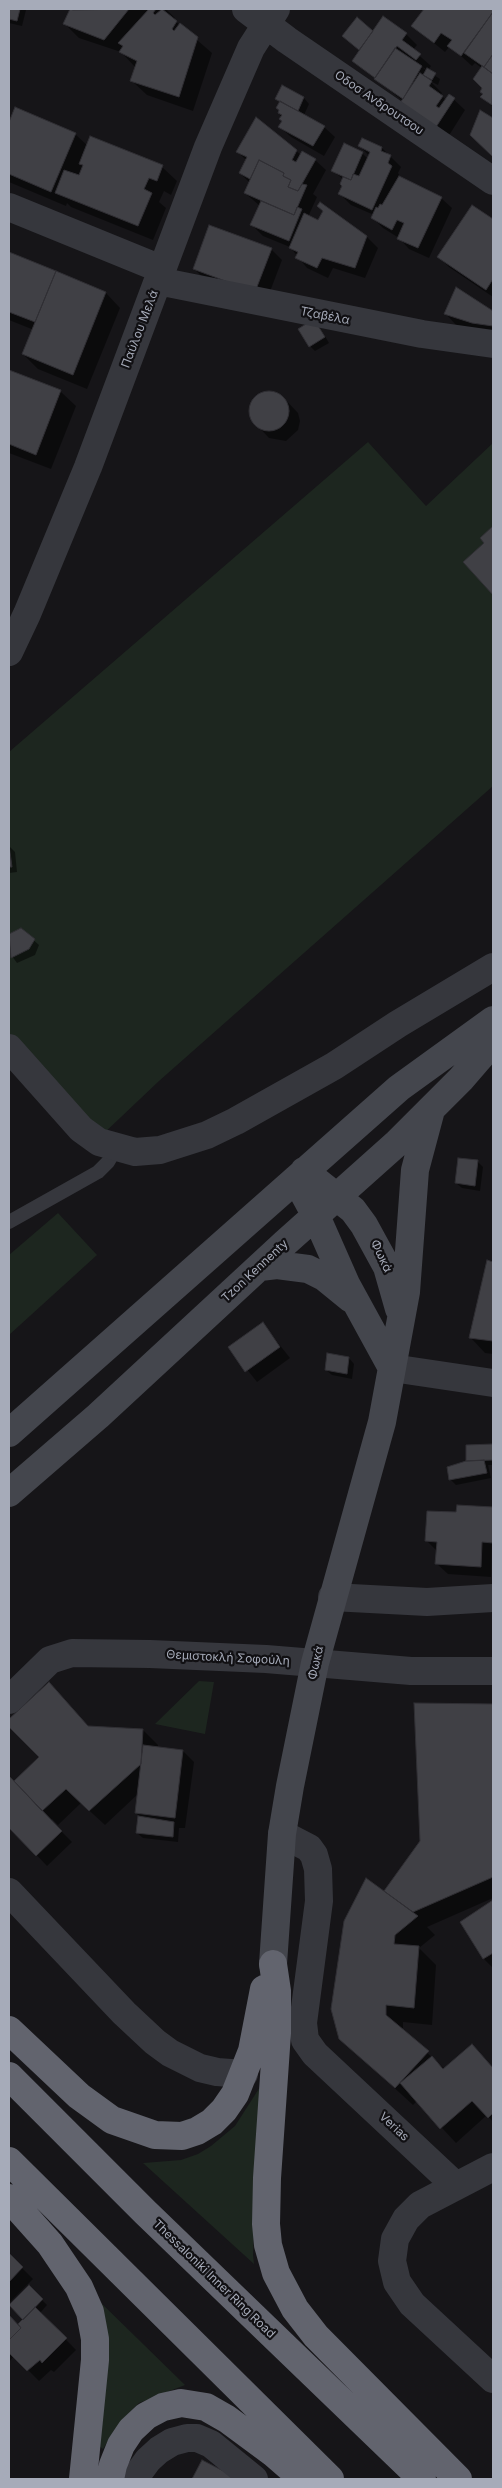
<!DOCTYPE html>
<html>
<head>
<meta charset="utf-8">
<style>
	body { margin:0 }
	#map { position:relative; width:502px; height:2488px; overflow:hidden; background:#161518; font-family:Inter,sans-serif }
	canvas { display:block }
	.frame { position:absolute; inset:0; border:10px solid #a6abb9; pointer-events:none }
</style>
</head>
<body>
<div id="map">
<canvas width="502" height="2488"></canvas>
<div class="frame"></div>
</div>
<script>
const ctx = document.querySelector('canvas').getContext('2d');
ctx.lineJoin = 'round';
function paint(path, color) {
  ctx.fillStyle = color;
  ctx.fill(path, 'evenodd');
}
function poly(rows) {
  const path = new Path2D();
  for (const r of rows) {
    if (r.length === 3) {
      path.moveTo(r[0] + r[2], r[1]);
      path.arc(r[0], r[1], r[2], 0, 2 * Math.PI);
      continue;
    }
    path.moveTo(r[0], r[1]);
    for (let i = 2; i < r.length; i += 2) path.lineTo(r[i], r[i + 1]);
  }
  return path;
}
function strokePath(path, color, width, dash) {
  ctx.strokeStyle = color;
  ctx.lineWidth = width;
  ctx.lineCap = dash ? 'butt' : 'round';
  ctx.setLineDash(dash || []);
  ctx.stroke(path);
}
function label(font, color, halo, rows, align = 'center') {
  ctx.font = font + ' Inter,sans-serif';
  ctx.lineWidth = 4.5;
  ctx.setLineDash([]);
  ctx.textBaseline = 'middle';
  ctx.strokeStyle = halo;
  ctx.fillStyle = color;
  for (const [text, x, y, turn = 0] of rows) {
    ctx.save();
    ctx.translate(x, y);
    ctx.rotate((+turn || 0) * Math.PI / 180);
    ctx.textAlign = isNaN(turn) ? turn : align;
    if (halo) ctx.strokeText(text, 0, 0);
    ctx.fillText(text, 0, 0);
    ctx.restore();
  }
}
paint(poly([
	[368,442,426,506,493,443,493,786,159,1081,101,1136,9,1033,9,752],
	[58,1213,97,1255,9,1335,9,1255],
	[199,1681,214,1682,205,1734,155,1724],
	[260,2087,253,2255,254,2264,143,2163,181,2160,198,2154,211,2146,235,2126],
	[96,2298,185,2385,139,2403,119,2423,103,2449,99,2446]
]), '#1d261f');
paint(poly([
	[9,9,26,10,22,26,9,23],
	[76,9,166,9,175,18,174,20,212,53,193,111,147,95,132,81,135,67,121,52,79,38,64,23],
	[425,9,493,9,493,107,482,97,484,94,483,69,475,63,472,66,450,46,445,52,413,26],
	[373,32,406,34,417,45,413,50,431,66,428,70,420,66,440,79,438,85,430,81,442,93,441,95,446,100,449,95,465,110,448,137,353,61,360,51,343,36],
	[282,87,304,98,309,104,304,115,324,127,335,137,324,156,291,137,280,127,283,121,279,113],
	[16,109,75,134,88,146,162,167,177,181,171,195,164,191,159,202,166,208,153,240,71,207,67,203,66,206,9,182,9,125],
	[257,119,301,155,315,160,326,170,313,194,317,197,308,217,367,237,378,248,365,278,333,268,328,278,307,268,290,247,263,236,252,225,260,206,245,193,250,183,240,173,247,161,238,152],
	[362,140,382,148,401,167,398,173,402,179,441,198,452,208,429,258,409,249,399,238,383,228,373,218,374,215,351,205,340,194,344,186,343,179,333,171,362,153,368,159,369,156,360,146],
	[472,207,493,221,493,297,449,267,438,256],
	[271,249,282,260,266,302,205,279,194,269],
	[9,253,106,293,120,308,87,389,38,369,23,354,34,330,9,320],
	[457,289,493,312,493,335,456,325,446,314],
	[319,326,329,343,315,351,310,346],
	[9,371,61,392,76,406,51,469,9,453],
	[273,391,281,395,298,413,300,421,298,430,286,441,269,438,252,420,250,412,251,403,264,392],
	[493,528,493,594,465,562,486,543,482,538],
	[9,846,15,852,17,872,9,873],
	[21,929,39,945,35,955,17,963,9,952,9,936],
	[459,1159,478,1162,483,1167,480,1191,462,1188,456,1183],
	[488,1262,493,1263,493,1354,485,1353,471,1338],
	[263,1324,290,1358,257,1382,230,1348],
	[349,1358,354,1364,352,1379,332,1375,326,1370],
	[468,1446,493,1446,493,1465,488,1465,491,1478,456,1485,451,1480,448,1468,468,1462],
	[458,1506,493,1508,491,1577,448,1574,437,1564,437,1551,427,1541,458,1514],
	[49,1683,89,1727,143,1730,158,1745,158,1748,183,1751,194,1762,185,1828,179,1828,178,1842,143,1838,137,1833,140,1817,136,1813,138,1794,105,1825,81,1803,58,1825,52,1819,51,1821,72,1842,47,1866,9,1826,9,1778,14,1783,41,1757,9,1725,9,1720],
	[415,1704,493,1705,493,1898,427,1927,435,1935,419,1948,436,1965,432,2025,403,2022,403,2031,445,2069,472,2046,493,2068,493,2122,487,2115,456,2143,417,2101,413,2105,340,2038,388,1896,421,1841],
	[493,1902,493,1968,484,1959,461,1923],
	[9,2255,33,2279,9,2303],
	[29,2287,47,2305,40,2313,76,2350,54,2372,51,2370,39,2381,14,2356,9,2362,9,2317,18,2326,24,2319]
]), '#0007');
const building = poly([
	[9,9,20,9,17,21,9,19,9,9],
	[70,9,73,10,129,9,104,40,63,24,70,9],
	[149,9,156,9,153,13,155,15,162,9,177,21,172,29,174,31,180,23,198,37,179,97,130,81,137,61,119,52,123,46,118,43,149,9],
	[424,9,493,9,493,12,461,56,447,46,452,40,441,33,434,43,411,26,424,9],
	[493,12,493,54,484,67,464,53,493,12],
	[383,16,407,33,402,40,421,54,416,60,397,46,375,78,352,61,383,16],
	[357,17,373,31,359,50,342,36,357,17],
	[395,48,422,66,403,99,374,79,395,48],
	[493,54,493,74,484,67,493,54],
	[482,66,493,74,492,105,480,97,483,94,480,92,482,88,473,79,482,66],
	[427,68,436,73,432,80,423,75,427,68],
	[420,73,432,81,429,86,443,96,436,106,439,108,449,94,455,98,436,127,400,103,420,73],
	[282,85,304,97,298,111,275,99,282,85],
	[280,101,325,126,313,146,278,127,282,121,279,119,282,115,278,113,279,110,276,108,280,101],
	[15,107,76,133,51,192,9,174,9,122,15,107],
	[480,110,493,118,493,157,470,135,480,110],
	[256,117,297,150,292,160,296,162,302,151,316,159,298,191,288,187,291,180,283,176,284,173,259,160,250,179,239,173,247,157,236,152,256,117],
	[90,136,163,165,157,181,149,178,144,189,152,193,138,226,55,193,64,170,79,175,83,165,79,164,90,136],
	[362,138,382,147,381,151,391,155,388,163,392,166,372,210,338,194,342,186,340,184,343,177,351,180,353,174,359,176,370,152,358,146,362,138],
	[344,143,363,152,351,180,331,171,344,143],
	[259,160,284,173,283,176,291,180,288,187,298,191,302,184,307,185,294,215,244,193,259,160],
	[399,176,442,197,418,248,397,239,404,223,397,220,392,230,371,218,376,207,378,208,380,204,382,205,399,176],
	[261,201,294,215,297,207,302,209,289,241,250,225,261,201],
	[320,202,367,236,355,268,322,258,317,268,295,258,298,252,289,248,304,213,318,220,323,211,317,206,320,202],
	[472,205,493,219,493,279,486,290,437,257,472,205],
	[209,225,272,248,255,292,193,269,209,225],
	[9,252,56,271,35,322,9,312,9,252],
	[56,271,106,292,73,375,22,354,56,271],
	[456,287,493,311,493,326,472,323,444,314,456,287],
	[314,319,325,337,309,347,298,329,314,319],
	[9,370,61,390,36,455,9,444,9,370],
	[269,411,20],
	[493,526,493,595,463,562,484,543,480,538,493,526],
	[9,845,12,867,9,867,9,845],
	[21,928,35,939,29,949,11,958,9,934,21,928],
	[458,1158,478,1160,475,1186,455,1183,458,1158],
	[487,1260,493,1262,493,1341,469,1338,487,1260],
	[263,1322,280,1347,245,1372,228,1347,263,1322],
	[327,1353,349,1357,347,1374,325,1370,327,1353],
	[493,1444,493,1460,466,1461,466,1445,493,1444],
	[484,1460,487,1473,449,1480,447,1467,466,1461,484,1460],
	[457,1505,493,1507,493,1543,482,1542,481,1567,435,1564,437,1542,425,1541,427,1511,456,1512,457,1505],
	[49,1682,88,1726,143,1729,141,1764,89,1811,66,1789,42,1811,14,1781,39,1757,9,1727,9,1719,49,1682],
	[414,1703,493,1704,493,1877,413,1912,384,1891,420,1841,414,1703],
	[143,1745,183,1750,175,1818,135,1813,143,1745],
	[9,1776,62,1831,36,1856,9,1828,9,1776],
	[138,1816,174,1822,173,1837,136,1833,138,1816],
	[366,1878,418,1916,395,1935,394,1944,419,1946,414,2008,386,2005,386,2015,429,2051,395,2088,339,2039,331,2009,344,1921,366,1878],
	[493,1900,493,1953,483,1959,460,1922,493,1900],
	[472,2044,493,2068,493,2113,488,2118,472,2101,440,2129,400,2083,432,2056,443,2069,472,2044],
	[9,2253,23,2267,9,2282,9,2253],
	[29,2285,43,2299,23,2320,9,2305,29,2285],
	[35,2307,67,2338,42,2363,40,2360,27,2371,9,2353,9,2340,21,2328,18,2324,35,2307],
	[9,2315,21,2328,9,2340,9,2315],
	[202,2460,239,2479,192,2479,202,2460]
]);
paint(building, '#404045');
strokePath(building, '#302f34', 1);
strokePath(poly([
	[9,1222,98,1172,108,1162,116,1148]
]), '#36373d', 14);
strokePath(poly([
	[246,9,287,40,493,181],
	[9,207,161,269],
	[158,281,422,334,493,344],
	[9,652,27,614,88,467,208,147,251,48,276,9],
	[9,1048,81,1129,99,1142,135,1152,160,1150,207,1135,236,1121,334,1066,398,1024,493,967],
	[392,1368,493,1383],
	[332,1597,427,1602,493,1598],
	[9,1700,50,1660,72,1653,150,1654,266,1659,411,1671,493,1671],
	[282,1834,309,1848,314,1855,318,1869,319,1901,303,2023,305,2040,315,2054,456,2186],
	[9,1892,124,2013,155,2042,170,2053,200,2068,217,2072,244,2074],
	[493,2167,420,2205,406,2219,395,2239,392,2261,397,2282,412,2304,493,2379],
	[134,2479,148,2460,159,2450,172,2442,187,2438,197,2438,211,2444,254,2479]
]), '#36373d', 28);
strokePath(poly([
	[304,1171,353,1210,364,1225,387,1267,399,1309],
	[296,1179,316,1216,346,1284,392,1368],
	[260,1267,277,1265,308,1269,324,1277,351,1299],
	[9,1433,399,1088,493,1020],
	[9,1493,98,1416,285,1243,397,1143,461,1079,493,1042],
	[273,1964,282,1834,290,1786,315,1663,382,1422,406,1292,415,1170,431,1110]
]), '#44464d', 28);
strokePath(poly([
	[273,1964,277,1991,277,2033,267,2178,266,2224,268,2245,276,2273,295,2309,316,2336,458,2479],
	[9,2030,79,2096,112,2120,155,2135,182,2136,197,2131,212,2122,224,2110,235,2094,252,2051,264,1989],
	[9,2076,145,2212,422,2479],
	[9,2161,330,2479],
	[9,2198,50,2244,79,2287,90,2312,95,2339,95,2360,83,2479],
	[110,2479,113,2465,121,2445,131,2430,146,2416,163,2407,181,2403,206,2407,227,2419,273,2453,303,2479]
]), '#62646e', 28);
label('12px', '#a6abb9', '#111013', [
	["Οδοσ Ανδρουτσου",379,103,34],
	["Τζαβέλα",325,316,11],
	["Παύλου Μελά",140,329,-69],
	["Φωκά",381,1256,65],
	["Tzon Kennenty",255,1271,-43],
	["Θεμιστοκλή Σοφούλη",228,1658,3],
	["Φωκά",316,1663,-77],
	["Verias",394,2127,43],
	["Thessaloniki Inner Ring Road",214,2279,44]
]);
</script>
</body>
</html>
